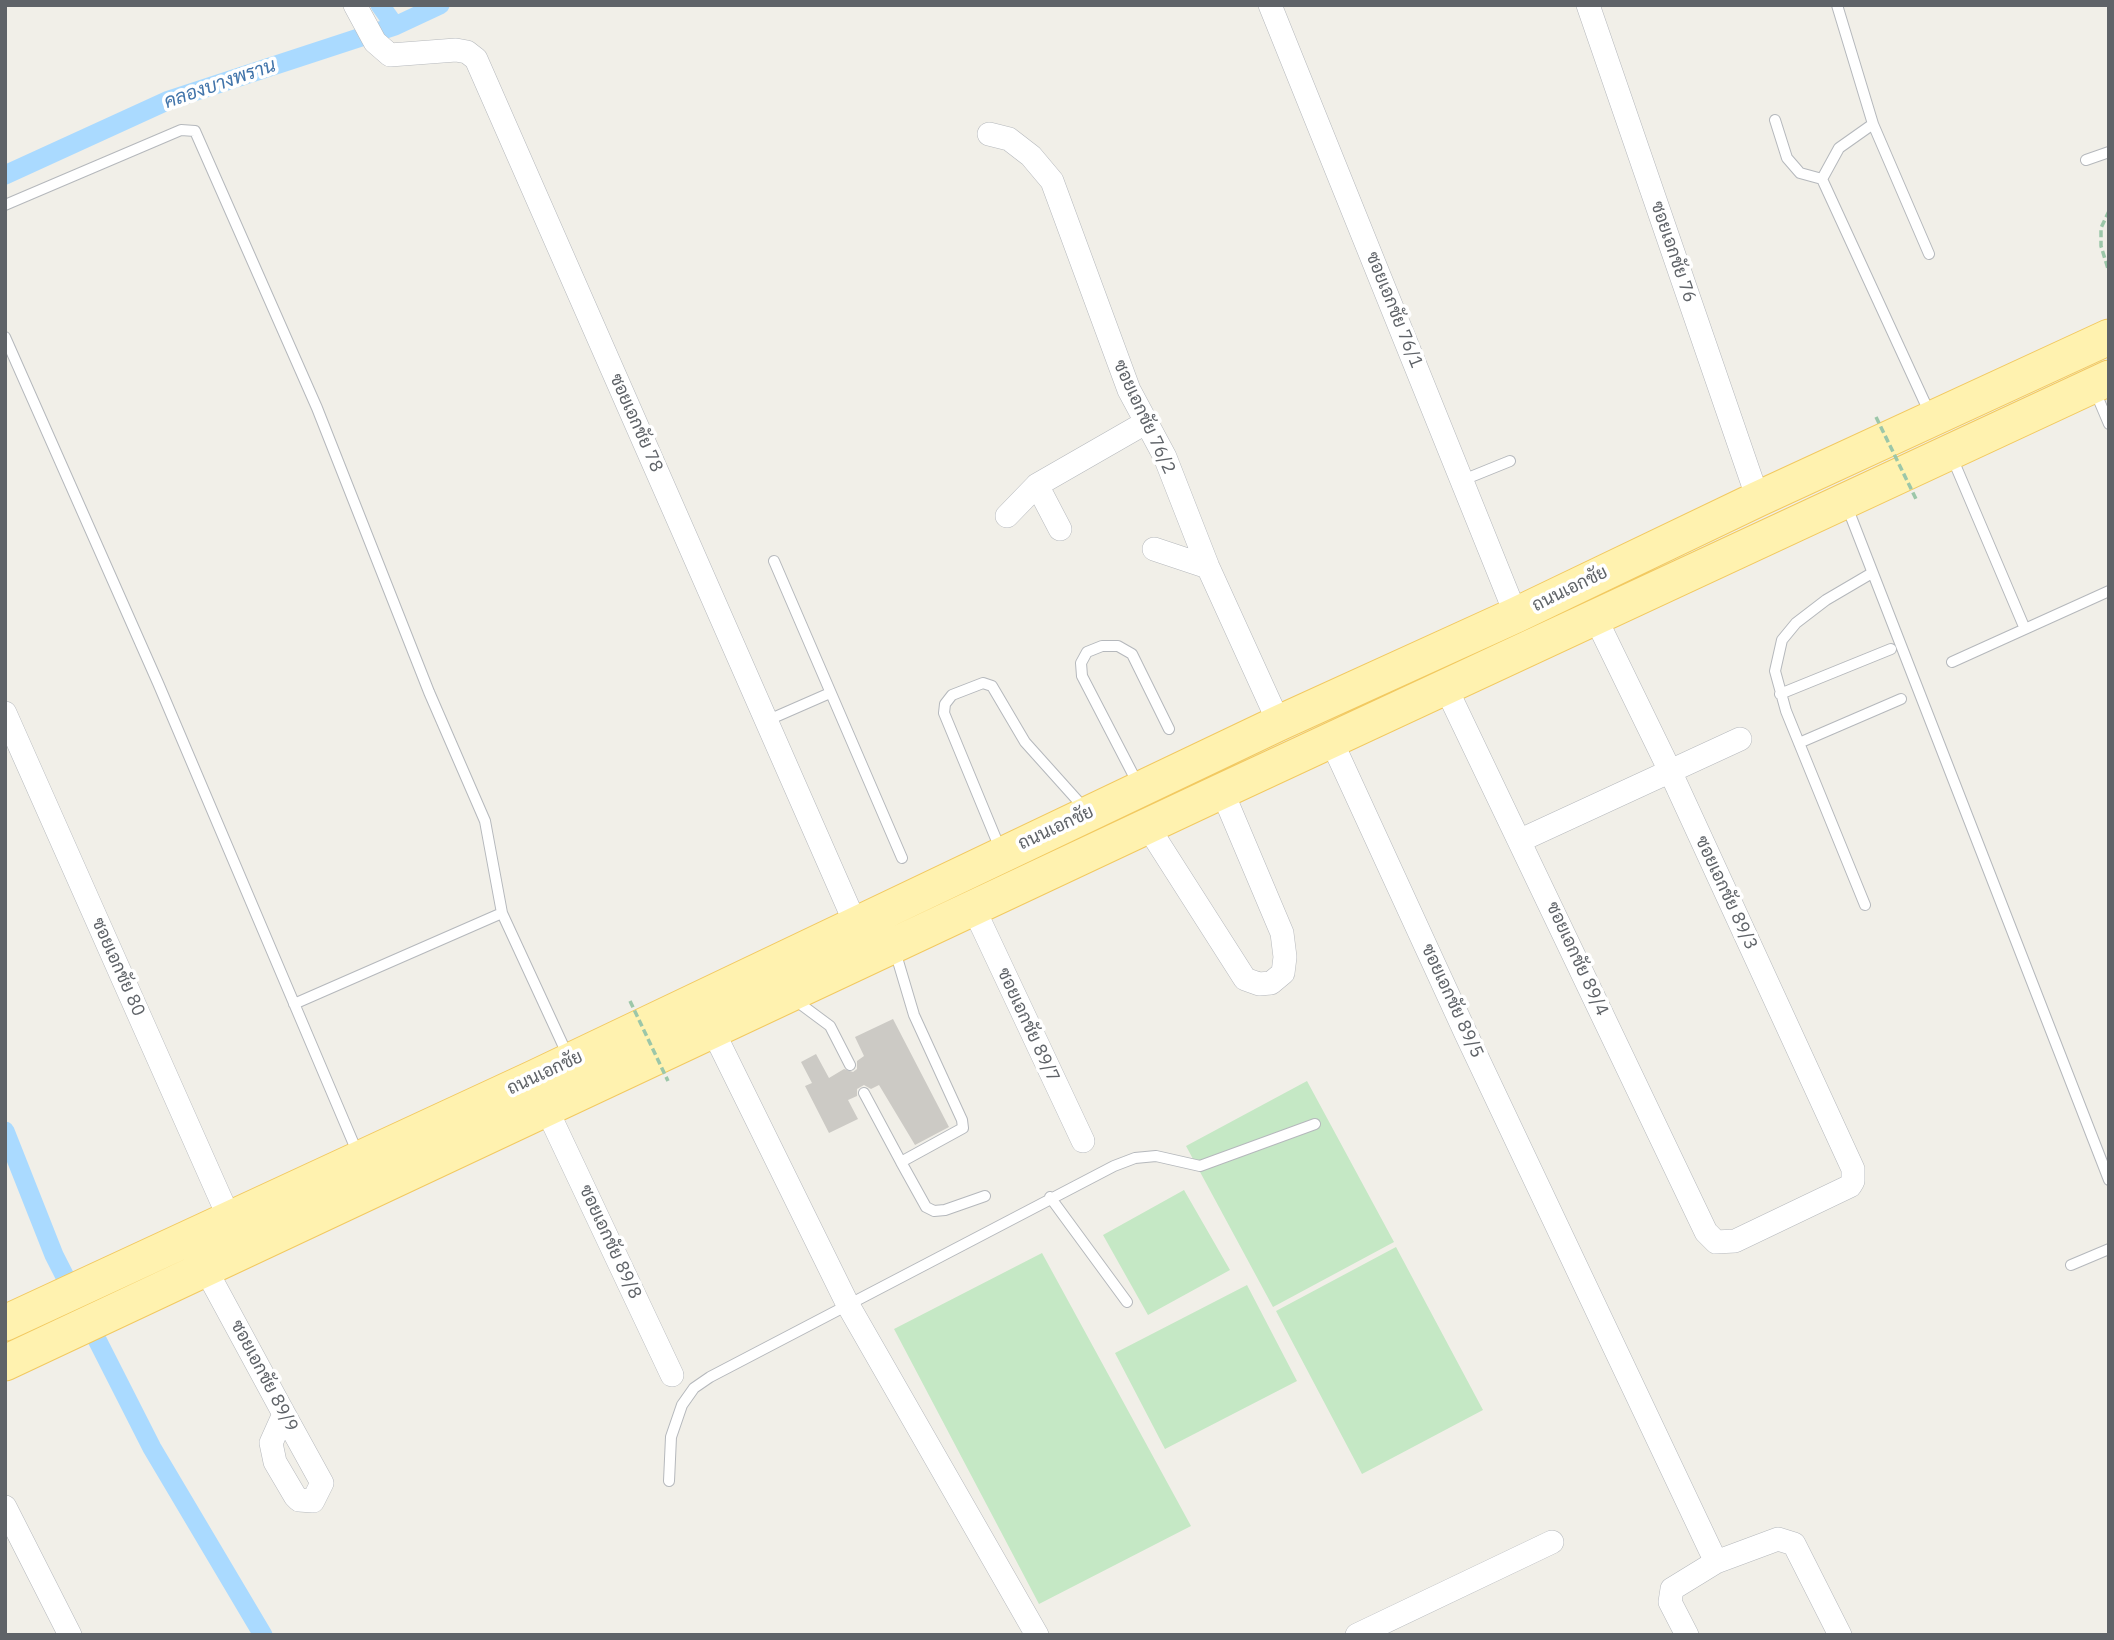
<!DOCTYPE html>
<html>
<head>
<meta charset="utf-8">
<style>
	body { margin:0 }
	#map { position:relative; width:2114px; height:1640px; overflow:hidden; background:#f1efe8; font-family:"IBM Plex Sans",sans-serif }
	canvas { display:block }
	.frame { position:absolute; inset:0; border:7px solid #5f6368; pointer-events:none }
</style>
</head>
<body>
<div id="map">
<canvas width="2114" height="1640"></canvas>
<div class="frame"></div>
</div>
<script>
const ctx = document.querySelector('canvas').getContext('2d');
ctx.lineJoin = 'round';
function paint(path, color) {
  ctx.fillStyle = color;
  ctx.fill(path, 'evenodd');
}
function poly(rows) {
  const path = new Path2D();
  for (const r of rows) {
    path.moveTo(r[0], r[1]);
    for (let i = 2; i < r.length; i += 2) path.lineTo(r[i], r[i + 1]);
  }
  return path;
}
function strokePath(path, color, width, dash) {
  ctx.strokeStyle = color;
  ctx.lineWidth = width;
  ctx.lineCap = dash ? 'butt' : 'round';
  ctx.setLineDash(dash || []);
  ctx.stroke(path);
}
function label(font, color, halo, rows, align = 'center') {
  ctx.font = font + ' "IBM Plex Sans",Sarabun,sans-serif';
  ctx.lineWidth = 7;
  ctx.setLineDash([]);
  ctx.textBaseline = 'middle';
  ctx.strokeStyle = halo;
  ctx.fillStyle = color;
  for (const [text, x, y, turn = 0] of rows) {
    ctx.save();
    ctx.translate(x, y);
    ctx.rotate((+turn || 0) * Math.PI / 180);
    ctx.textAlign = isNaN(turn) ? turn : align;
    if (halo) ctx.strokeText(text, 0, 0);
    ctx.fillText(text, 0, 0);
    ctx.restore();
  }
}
paint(poly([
	[1307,1081,1394,1242,1273,1307,1186,1146],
	[1184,1190,1230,1270,1148,1315,1103,1235],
	[1396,1247,1483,1410,1362,1474,1276,1311],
	[1042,1253,1191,1526,1039,1604,894,1329],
	[1247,1285,1297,1381,1165,1449,1115,1353]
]), '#c5e8c5');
strokePath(poly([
	[380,5,395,26],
	[5,175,169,100,395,26,440,5],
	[5,1131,54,1255,152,1448,263,1635]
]), '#aadaff', 19);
paint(poly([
	[893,1019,949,1127,915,1145,879,1085,871,1089,864,1085,857,1089,857,1096,848,1100,858,1119,829,1133,805,1086,812,1083,801,1062,816,1054,829,1078,844,1069,853,1072,857,1069,857,1061,864,1056,855,1037]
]), '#cccac5');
const service = poly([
	[1837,5,1873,124,1839,148,1822,179,1931,416],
	[1775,120,1787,158,1800,173,1822,179],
	[1873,124,1929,254],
	[2086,160,2109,152],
	[5,205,181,130,195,131,317,408,429,692,485,821,502,913,568,1056],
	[5,337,158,683,358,1154],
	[2095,391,2109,424],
	[1951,455,2025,629],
	[1463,480,1510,461],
	[1846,504,2109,1180],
	[774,561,902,858],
	[1952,662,2109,591],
	[1780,694,1891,649],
	[766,721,830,693],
	[1799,743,1901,699],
	[1139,786,1082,676,1081,663,1087,652,1102,646,1118,646,1132,654,1169,729],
	[1001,851,944,713,945,704,952,695,983,683,992,686,1025,742,1086,810],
	[1865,905,1786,711,1775,671,1782,640,1796,623,1826,600,1872,573],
	[795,1000,830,1026,850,1065],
	[294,1004,502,913],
	[864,1093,901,1162,963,1128,962,1120,914,1015,895,951],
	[901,1162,926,1207,934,1211,945,1210,985,1196],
	[1050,1197,1127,1302],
	[2071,1265,2109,1249],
	[669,1481,671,1437,682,1405,694,1388,710,1377,1114,1166,1135,1158,1156,1156,1200,1166,1315,1124]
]);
const minor = poly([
	[355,5,375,42,390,55,456,50,467,52,476,59,856,925],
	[1270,5,1516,615],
	[1588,5,1758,499],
	[989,134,1009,139,1031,156,1052,181,1129,390,1165,457,1208,567,1279,723],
	[1037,485,1060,529],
	[1007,516,1037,485,1145,423],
	[1154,549,1208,567],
	[1446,688,1706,1232,1716,1242,1735,1241,1850,1186,1853,1181,1853,1169,1670,771,1596,619],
	[5,713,230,1220],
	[1331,740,1467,1036,1716,1562],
	[1148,827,1245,979,1259,984,1271,983,1283,973,1285,957,1282,933,1222,791],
	[1521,840,1740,739],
	[974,909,1083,1141],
	[713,1031,848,1305,1037,1635],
	[547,1110,672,1375],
	[206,1270,284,1414,322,1483,313,1501,299,1500,295,1496,275,1462,271,1443,284,1414],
	[5,1507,70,1635],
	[1357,1635,1552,1542],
	[1687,1635,1670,1602,1672,1589,1716,1562,1778,1539,1794,1544,1840,1635]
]);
const primary = poly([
	[5,1323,534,1078,1279,723,1516,615,1758,499,2109,337],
	[5,1363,1222,791,2109,378]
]);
strokePath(service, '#b5b8bc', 12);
strokePath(minor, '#b5b8bc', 24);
strokePath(primary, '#f2c960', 37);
strokePath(poly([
	[2109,211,2101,228,2101,246,2109,272]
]), '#9cc7a9', 3.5, [7, 3.5]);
strokePath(service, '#fff', 10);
strokePath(minor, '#fff', 23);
strokePath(primary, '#fff2af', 35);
strokePath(poly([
	[1876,417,1916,499],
	[630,1001,668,1081]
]), '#9cc7a9', 3.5, [7, 3.5]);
label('18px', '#5f6368', '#fff', [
	["ซอยเอกชัย 76",1673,252,71],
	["ซอยเอกชัย 76/1",1394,310,68],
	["ซอยเอกชัย 76/2",1144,417,65],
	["ซอยเอกชัย 78",636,423,66],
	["ถนนเอกชัย",1570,589,-26],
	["ถนนเอกชัย",1056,828,-25],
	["ซอยเอกชัย 89/3",1726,893,65],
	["ซอยเอกชัย 89/4",1577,959,65],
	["ซอยเอกชัย 80",118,967,66],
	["ซอยเอกชัย 89/5",1452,1001,65],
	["ซอยเอกชัย 89/7",1028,1025,65],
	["ถนนเอกชัย",545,1073,-25],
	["ซอยเอกชัย 89/8",610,1242,65],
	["ซอยเอกชัย 89/9",264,1376,62]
]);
label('italic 19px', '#4174aa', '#fff', [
	["คลองบางพราน",220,84,-19]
]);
</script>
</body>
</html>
